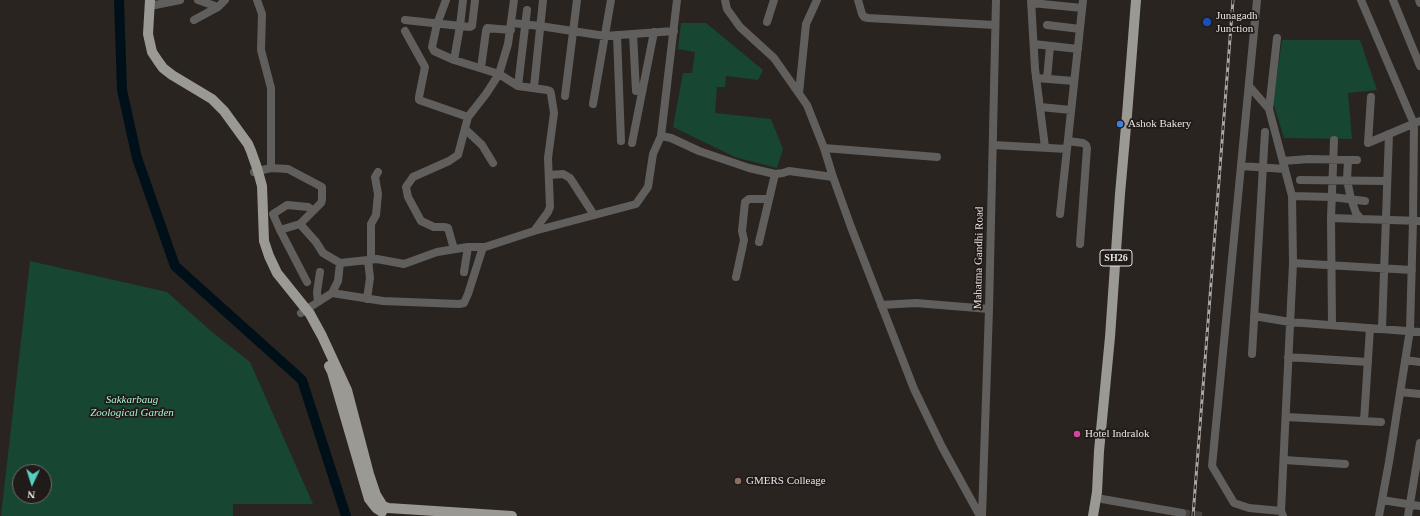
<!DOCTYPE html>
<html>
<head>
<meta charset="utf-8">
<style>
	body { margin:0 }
	#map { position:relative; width:1420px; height:516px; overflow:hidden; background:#2a2421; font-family:Georgia,serif }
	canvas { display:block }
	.north { position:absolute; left:12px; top:464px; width:40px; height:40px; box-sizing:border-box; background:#201a18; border:1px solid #706b69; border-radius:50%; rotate:184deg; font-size:11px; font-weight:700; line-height:16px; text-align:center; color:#e8e4e3 }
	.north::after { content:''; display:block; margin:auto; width:14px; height:18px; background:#56cec4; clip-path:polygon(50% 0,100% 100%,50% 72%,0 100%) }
</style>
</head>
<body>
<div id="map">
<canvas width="1420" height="516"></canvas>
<div class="north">N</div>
</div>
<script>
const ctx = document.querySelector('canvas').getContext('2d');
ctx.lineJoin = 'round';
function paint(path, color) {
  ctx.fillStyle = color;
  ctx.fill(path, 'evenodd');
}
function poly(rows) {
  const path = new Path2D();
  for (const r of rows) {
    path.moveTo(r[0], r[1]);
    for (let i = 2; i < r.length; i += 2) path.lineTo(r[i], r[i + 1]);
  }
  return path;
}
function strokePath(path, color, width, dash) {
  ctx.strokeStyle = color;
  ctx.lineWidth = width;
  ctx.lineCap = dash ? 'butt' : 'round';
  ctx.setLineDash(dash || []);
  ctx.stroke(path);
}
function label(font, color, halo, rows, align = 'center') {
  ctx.font = font + ' Georgia,serif';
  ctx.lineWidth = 3.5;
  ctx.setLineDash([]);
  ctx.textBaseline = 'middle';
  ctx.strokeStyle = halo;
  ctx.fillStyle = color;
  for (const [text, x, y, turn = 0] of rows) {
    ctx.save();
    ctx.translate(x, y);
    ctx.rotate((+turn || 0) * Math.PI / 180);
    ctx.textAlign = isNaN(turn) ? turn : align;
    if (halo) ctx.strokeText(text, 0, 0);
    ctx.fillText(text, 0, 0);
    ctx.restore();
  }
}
paint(poly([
	[681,23,706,23,763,70,758,80,726,76,725,87,717,87,715,113,771,119,783,149,777,168,735,157,673,127,683,73,692,73,695,52,678,49],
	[1282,40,1360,40,1377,90,1348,93,1352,139,1284,138,1273,102],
	[30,261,167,292,212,332,250,362,313,504,233,504,233,516,1,516],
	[20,472,44,472,44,496,20,496]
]), '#174633');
strokePath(poly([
	[119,0,122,90,137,158,175,266,302,380,346,516]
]), '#001019', 10);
strokePath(poly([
	[1182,513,1202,516]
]), '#46413e', 8, [8, 4]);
strokePath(poly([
	[198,0,218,7],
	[257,0,262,14,261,50,271,88,271,168],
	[446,0,437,24,432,47,434,51,454,60,499,74,518,86,547,90,550,91,551,94,554,113,548,158,550,207,548,212,534,231],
	[725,0,727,9,740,27,774,58,807,105,824,148,833,177,851,227,914,389,942,447,980,516],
	[858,0,862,14,864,17,868,18,995,25],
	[1031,0,1035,69,1045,147],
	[1257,0,1212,466,1234,503,1249,508,1281,511,1283,516],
	[1361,0,1414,124,1413,221,1410,330,1389,462,1379,516],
	[1393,0,1420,66],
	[1419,0,1420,3],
	[1032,3,1082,8],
	[150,6,180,0],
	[194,20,218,7,225,0],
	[405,20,470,27,472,26,475,0],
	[767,22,774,0],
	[512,23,540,26,605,36,674,31],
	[1047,25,1080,29],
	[405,31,425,67,419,97,419,100,468,117],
	[633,34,636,91],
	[617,35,621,141],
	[1034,44,1078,49],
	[454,60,460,26,463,0],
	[481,68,486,31,487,28,511,30],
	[1036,78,1074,81],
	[1047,79,1050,46],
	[518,86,527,10],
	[1249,86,1269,109,1292,196,1293,263,1281,511],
	[534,87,543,0],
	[799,93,806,24,817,0],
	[565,96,577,0],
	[1371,97,1368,143,1420,121],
	[593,104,611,0],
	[1040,107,1071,110],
	[1269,109,1277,38],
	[465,129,482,145,493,163],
	[661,136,671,138,699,151,749,168,775,174,783,173,789,171,833,177],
	[1068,141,1083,143,1086,145,1087,148,1080,244],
	[632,143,654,32],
	[993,145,1067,149],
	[824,148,937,157],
	[1348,160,1347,180,1351,199,1356,213,1361,219],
	[1283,161,1309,159,1357,160],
	[1241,166,1285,169],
	[254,172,271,168,288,169,322,187,322,200,321,203,300,224],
	[549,175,563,174,570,178,594,215],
	[1300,180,1387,181],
	[1292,196,1332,197,1365,201],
	[1060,214,1083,0],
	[1331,218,1420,221],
	[280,230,300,224,316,242,323,253,340,263],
	[759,242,775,174],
	[454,249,448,228,444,227,434,227,421,221,408,197,406,187,413,177,449,161,458,155,468,117,486,94,499,74,508,44,514,0],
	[371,260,371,224,376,215,378,194,375,177,378,172],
	[1293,263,1412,270],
	[464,272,468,247],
	[736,277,744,240,742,231,745,202,749,199,769,199],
	[307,282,280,230,273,214,287,205,308,207,312,210],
	[332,293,338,281,340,263,377,259,404,264,437,252,468,247,485,247,534,231,636,204,648,187,653,154,661,136,677,0],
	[367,299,370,278,368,260],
	[318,302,317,292,320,272],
	[881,305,916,303,989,309],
	[301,313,332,293,383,301,459,304,464,303,468,294,483,247],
	[1254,316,1290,322,1420,332],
	[1332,325,1331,218,1334,140],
	[1382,328,1389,134],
	[1252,354,1265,132],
	[1288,357,1368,362],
	[1405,360,1420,362],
	[1400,392,1420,394],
	[1286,417,1381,422],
	[1364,421,1370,328],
	[1284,460,1345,464],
	[1102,499,1182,513],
	[1382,500,1420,506],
	[982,516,989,309,996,0],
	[1408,516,1420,443]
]), '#615f5d', 8);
strokePath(poly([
	[150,0,148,34,152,52,158,61,163,68,172,75,212,99,224,111,248,144,251,151,257,168,262,186,264,241,269,256,277,273,310,314,322,336,347,390,369,474,376,495,381,503,383,506,388,508,512,516],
	[329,366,332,372,369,499,376,508,382,512],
	[1093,516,1097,492,1099,451,1110,337,1120,194,1127,115,1136,0]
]), '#9b9993', 10);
const rail = poly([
	[1193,516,1233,0]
]);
strokePath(rail, '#aaa6a4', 3);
strokePath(rail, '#201a18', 1.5, [4.5]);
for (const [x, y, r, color] of [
	[1207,22,5,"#1a4fb4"],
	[1120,124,4,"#3f7fe0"],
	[1077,434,4,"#d1479c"],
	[738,481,4,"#8d6e63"]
]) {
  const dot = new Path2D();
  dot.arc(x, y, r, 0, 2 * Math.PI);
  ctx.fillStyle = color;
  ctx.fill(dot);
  strokePath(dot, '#201a18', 1.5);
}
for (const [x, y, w] of [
	[1116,258,32]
]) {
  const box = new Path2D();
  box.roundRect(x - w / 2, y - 8, w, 16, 3);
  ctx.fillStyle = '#201a18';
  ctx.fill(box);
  strokePath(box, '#e8e4e3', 1);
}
label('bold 10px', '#e8e4e3', null, [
	["SH26",1116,258]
]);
label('11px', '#e8e4e3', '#201a18', [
	["Junagadh",1216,16],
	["Junction",1216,29],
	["Ashok Bakery",1128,124],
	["Hotel Indralok",1085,434],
	["GMERS Colleage",746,481]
], 'left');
label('11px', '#e8e4e3', '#201a18', [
	["Mahatma Gandhi Road",979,258,-89]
]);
label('italic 11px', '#a7f5d0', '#201a18', [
	["Sakkarbaug",132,400],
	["Zoological Garden",132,413]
]);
</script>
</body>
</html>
